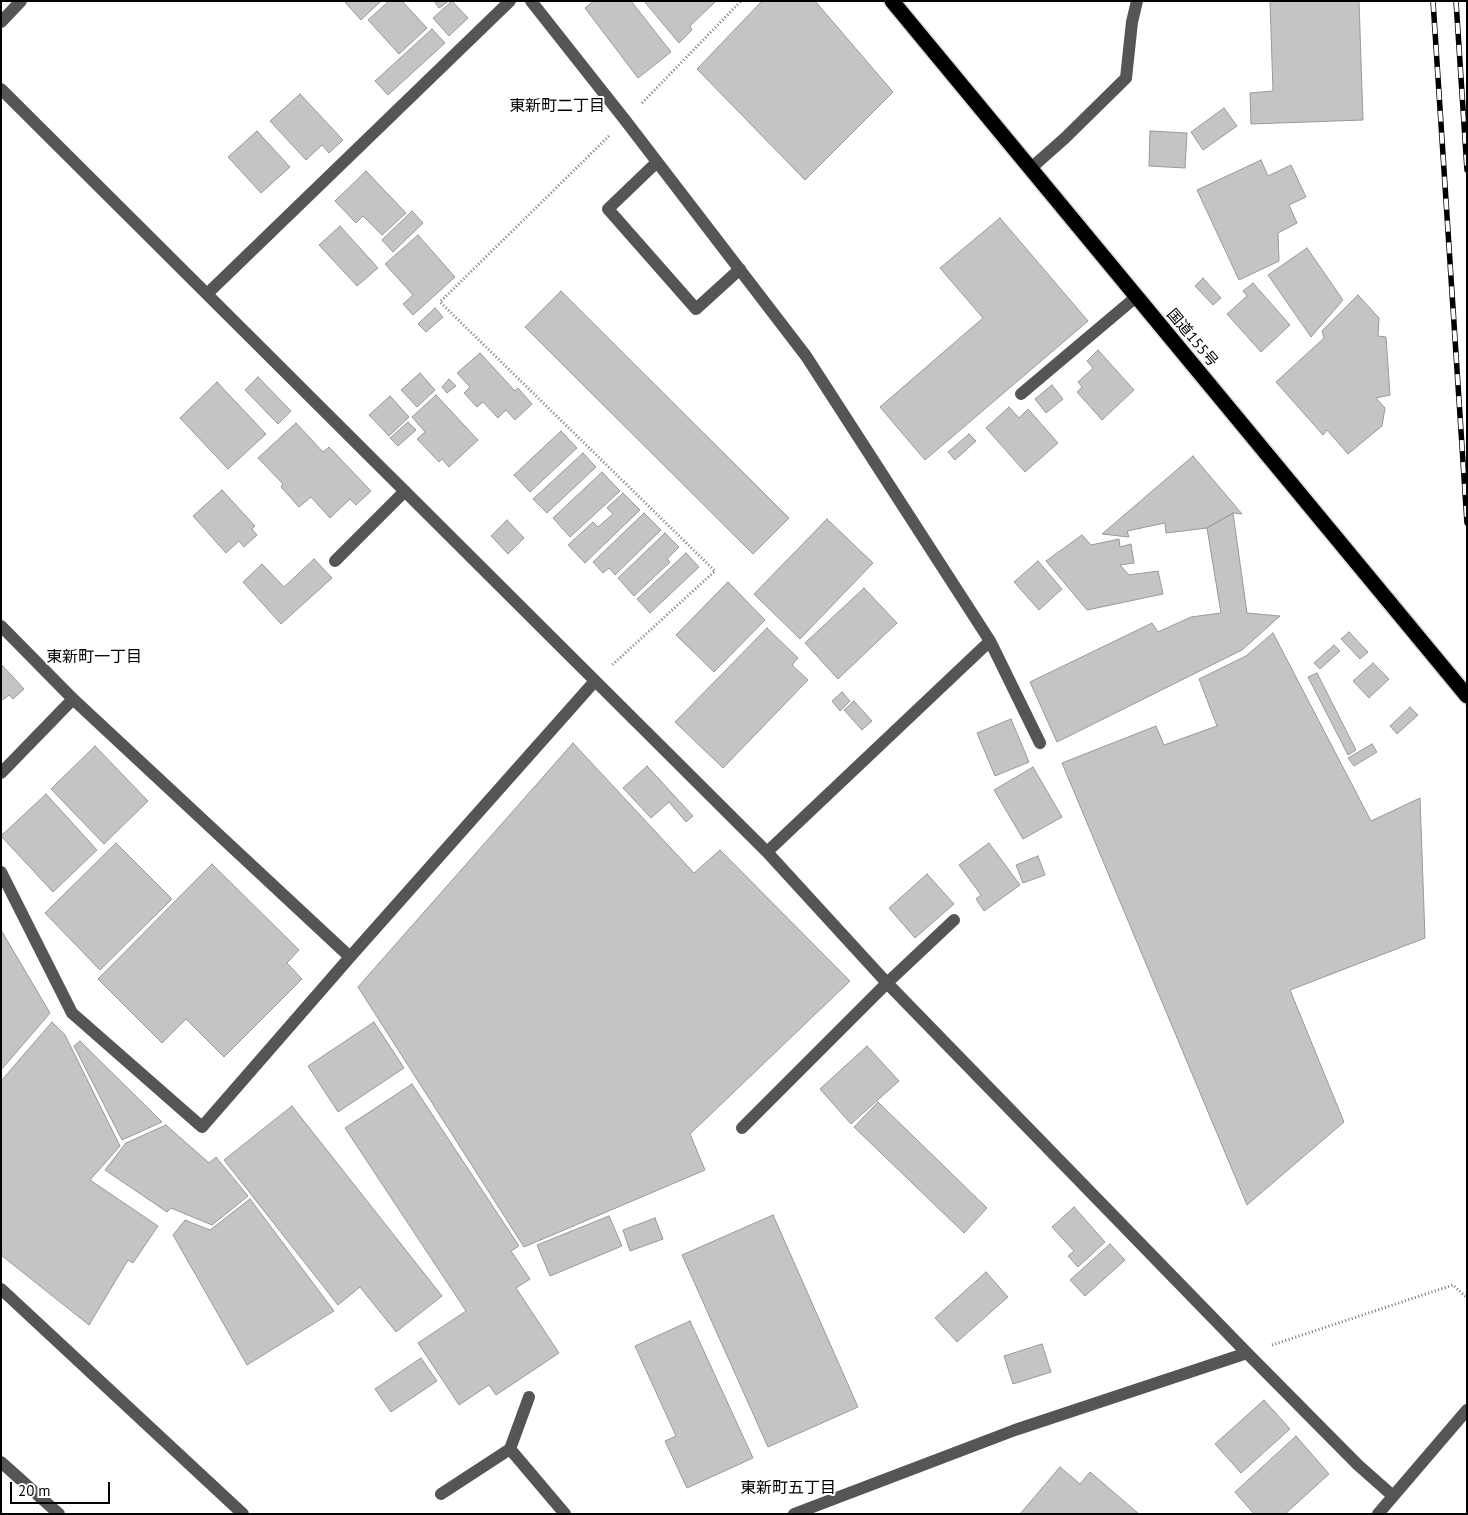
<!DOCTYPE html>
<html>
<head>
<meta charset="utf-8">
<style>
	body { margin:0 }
	#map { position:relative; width:1468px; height:1515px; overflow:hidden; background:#fff; font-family:"PT Sans",sans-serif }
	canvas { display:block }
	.frame { position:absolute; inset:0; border:2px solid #000; pointer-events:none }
	.scale { position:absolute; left:10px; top:1482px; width:100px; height:22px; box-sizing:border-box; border:2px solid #000; border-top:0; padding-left:6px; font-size:15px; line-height:18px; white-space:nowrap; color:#000; -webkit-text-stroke:4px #fff; paint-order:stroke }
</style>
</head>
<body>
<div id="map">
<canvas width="1468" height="1515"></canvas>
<div class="frame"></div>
<div class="scale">20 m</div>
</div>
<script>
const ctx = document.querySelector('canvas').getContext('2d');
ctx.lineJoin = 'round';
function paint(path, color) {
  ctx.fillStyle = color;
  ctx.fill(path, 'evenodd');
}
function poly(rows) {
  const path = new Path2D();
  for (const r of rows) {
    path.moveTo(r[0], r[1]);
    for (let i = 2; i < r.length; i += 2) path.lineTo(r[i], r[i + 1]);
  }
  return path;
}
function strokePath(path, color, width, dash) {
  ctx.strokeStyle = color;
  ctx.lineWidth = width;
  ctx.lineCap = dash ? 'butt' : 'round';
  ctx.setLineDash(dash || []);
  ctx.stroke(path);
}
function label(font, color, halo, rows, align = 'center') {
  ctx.font = font + ' "PT Sans","Noto Sans JP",sans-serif';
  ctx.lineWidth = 4;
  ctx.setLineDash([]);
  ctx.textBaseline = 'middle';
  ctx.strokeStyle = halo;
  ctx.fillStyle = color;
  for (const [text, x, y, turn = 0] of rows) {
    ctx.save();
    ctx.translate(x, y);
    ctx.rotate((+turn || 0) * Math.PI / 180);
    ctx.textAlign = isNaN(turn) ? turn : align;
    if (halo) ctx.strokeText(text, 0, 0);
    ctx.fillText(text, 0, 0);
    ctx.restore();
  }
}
const building = poly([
	[344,1,381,1,361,20,344,1],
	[389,1,402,1,427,28,399,54,368,20,389,1],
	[434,1,449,1,439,8,434,1],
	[452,1,468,18,449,36,433,18,452,1],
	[594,1,631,1,671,52,638,78,585,8,594,1],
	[644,1,716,1,690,26,692,30,679,43,644,1],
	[762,1,815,1,893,92,805,180,697,69,762,1],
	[1270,1,1359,1,1363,120,1251,124,1250,93,1273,91,1270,1],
	[432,29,445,43,388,95,375,81,432,29],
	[300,94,343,140,329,153,322,145,306,160,270,121,300,94],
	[1224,108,1237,126,1203,150,1191,132,1224,108],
	[257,131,290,167,261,193,228,157,257,131],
	[1150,131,1187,133,1185,168,1149,166,1150,131],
	[1261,160,1268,176,1291,165,1306,197,1289,205,1297,223,1278,233,1279,261,1239,280,1197,190,1261,160],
	[366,171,406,213,382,235,363,216,356,223,335,201,366,171],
	[412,211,423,223,393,252,382,240,412,211],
	[1000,218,1088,321,925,460,880,407,983,318,940,268,1000,218],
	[340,226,378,268,357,286,319,245,340,226],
	[418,235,455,277,413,315,403,304,413,295,385,264,418,235],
	[1307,248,1343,300,1311,337,1268,275,1307,248],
	[1203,278,1221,298,1213,305,1195,286,1203,278],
	[1253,283,1290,325,1261,352,1227,314,1247,296,1243,291,1253,283],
	[561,291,789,518,753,554,525,327,561,291],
	[1358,295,1379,318,1378,336,1386,337,1390,395,1376,398,1385,408,1382,426,1348,454,1327,430,1323,435,1276,382,1324,338,1322,331,1358,295],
	[435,308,443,317,426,332,418,324,435,308],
	[1098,350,1134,390,1102,420,1077,392,1082,387,1078,382,1093,368,1087,361,1098,350],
	[480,353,515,391,518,388,532,404,515,420,506,410,498,418,483,402,477,407,464,393,470,387,457,373,480,353],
	[420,373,435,390,417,407,401,390,420,373],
	[258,377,291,411,278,424,245,390,258,377],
	[449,379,456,386,447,393,442,387,449,379],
	[217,382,266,434,228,469,180,418,217,382],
	[1052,385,1063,399,1046,413,1035,399,1052,385],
	[436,395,478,440,449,467,442,459,439,462,417,439,425,432,412,417,436,395],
	[390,396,409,417,389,436,369,415,390,396],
	[1009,407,1019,418,1028,409,1058,443,1025,472,986,428,1009,407],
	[408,422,416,430,398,446,390,438,408,422],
	[296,423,323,452,329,447,371,491,356,505,350,499,330,518,311,497,299,507,281,487,283,484,258,458,296,423],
	[561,431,577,448,530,492,514,475,561,431],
	[969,434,976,441,955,460,948,452,969,434],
	[583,453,596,467,547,513,533,499,583,453],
	[1193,456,1242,514,1233,513,1207,528,1166,533,1165,523,1127,531,1129,537,1102,534,1193,456],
	[602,472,620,491,570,537,553,518,602,472],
	[222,490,255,526,252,529,257,535,244,547,239,541,226,553,193,516,222,490],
	[623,493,640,510,585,563,568,545,593,522,598,527,613,514,607,508,623,493],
	[644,513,661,530,615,575,609,568,603,573,593,562,644,513],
	[1233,513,1247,613,1280,616,1242,650,1057,742,1030,682,1152,623,1158,632,1191,617,1221,613,1207,528,1233,513],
	[827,519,873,563,800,639,754,594,827,519],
	[507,520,524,538,508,554,491,536,507,520],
	[665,533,679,547,667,559,670,562,634,596,618,578,665,533],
	[1082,535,1091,545,1119,539,1120,547,1131,544,1134,563,1120,565,1129,575,1158,571,1163,594,1087,610,1046,561,1082,535],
	[686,553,699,567,650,613,637,599,686,553],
	[314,559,332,578,281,624,243,582,262,564,284,587,314,559],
	[1038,561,1062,589,1039,610,1014,582,1038,561],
	[728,582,765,620,714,672,676,635,728,582],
	[864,588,897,623,838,679,805,643,864,588],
	[767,628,798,658,792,665,808,680,723,768,675,722,767,628],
	[1349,632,1368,652,1360,659,1341,639,1349,632],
	[1273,633,1371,821,1420,798,1425,938,1290,990,1344,1122,1247,1205,1062,763,1156,726,1164,745,1217,726,1199,679,1246,656,1273,633],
	[1334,645,1340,651,1320,669,1314,663,1334,645],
	[1373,663,1389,679,1369,698,1353,681,1373,663],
	[1,664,24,689,13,699,9,695,1,701,1,664],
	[1317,673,1356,750,1348,755,1308,677,1317,673],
	[842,692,850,701,840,711,832,701,842,692],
	[854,701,872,721,862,730,844,710,854,701],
	[1410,707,1418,715,1397,734,1390,726,1410,707],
	[1011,719,1029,762,995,776,977,733,1011,719],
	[573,743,694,873,720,850,850,981,690,1134,705,1170,524,1247,358,987,573,743],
	[1372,744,1377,752,1354,766,1348,758,1372,744],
	[95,746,148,801,104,844,51,789,95,746],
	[647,766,693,816,686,822,669,802,651,818,623,788,647,766],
	[1033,767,1062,817,1023,839,994,790,1033,767],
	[46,794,97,850,53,892,1,836,46,794],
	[116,843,172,899,100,970,45,913,116,843],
	[989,843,1020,885,984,911,976,899,981,895,959,865,989,843],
	[1038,856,1045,875,1023,883,1016,865,1038,856],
	[212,864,299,950,287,963,302,979,224,1057,186,1019,162,1043,98,979,212,864],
	[927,874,954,904,915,938,889,908,927,874],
	[1,930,50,1013,1,1070,1,930],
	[52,1022,65,1035,120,1146,90,1180,158,1226,133,1263,128,1260,89,1325,1,1255,1,1081,52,1022],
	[374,1022,404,1068,338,1112,308,1066,374,1022],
	[80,1041,162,1122,122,1140,74,1046,80,1041],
	[867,1046,899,1081,851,1124,820,1089,867,1046],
	[412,1084,519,1246,511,1251,530,1279,516,1288,559,1353,496,1395,489,1385,459,1405,418,1343,466,1311,345,1128,412,1084],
	[878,1102,987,1208,964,1233,854,1127,878,1102],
	[292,1106,442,1296,396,1332,360,1287,338,1305,224,1160,292,1106],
	[166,1125,209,1163,216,1157,248,1196,212,1225,171,1208,167,1212,105,1170,126,1143,166,1125],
	[250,1199,334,1311,247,1365,173,1235,185,1220,210,1230,250,1199],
	[1074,1207,1105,1242,1078,1267,1068,1256,1074,1251,1052,1227,1074,1207],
	[773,1215,858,1407,768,1447,682,1255,773,1215],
	[609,1216,622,1246,550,1276,537,1245,609,1216],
	[655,1218,663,1239,630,1251,623,1230,655,1218],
	[1110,1244,1125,1260,1085,1296,1070,1280,1110,1244],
	[986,1272,1008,1297,957,1342,935,1318,986,1272],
	[690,1321,753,1458,687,1488,665,1441,676,1436,635,1346,690,1321],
	[1042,1344,1051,1372,1013,1384,1004,1356,1042,1344],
	[421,1358,437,1381,391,1412,375,1389,421,1358],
	[1264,1400,1290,1429,1241,1473,1215,1444,1264,1400],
	[1296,1436,1329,1474,1285,1514,1254,1514,1235,1492,1296,1436],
	[1060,1467,1080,1484,1090,1472,1139,1514,1020,1514,1060,1467]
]);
paint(building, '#c4c4c4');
strokePath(building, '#999', 1);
const highway = poly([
	[892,1,1467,696]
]);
strokePath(highway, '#dbdbdb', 18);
strokePath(poly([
	[642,103,741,1],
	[609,136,440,302,715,571,611,666],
	[1272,1345,1453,1285,1467,1298]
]), '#777', 3, [1, 2.5]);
strokePath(poly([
	[531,1,625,120,806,356,990,641,767,852],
	[1,22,21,1],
	[1,89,767,852,887,983,1247,1353,1358,1465,1393,1496],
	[657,162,608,209,696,309,740,269],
	[1030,169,1065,138,1126,78,1132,22,1137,1],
	[207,294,510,1],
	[1021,394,1136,297],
	[335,561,405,491],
	[1,626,73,699,350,957,595,681],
	[990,641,1040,743],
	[1,773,73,699],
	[1,872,72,1013,202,1127,350,957],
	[742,1128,887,983,954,920],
	[1,1289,243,1514],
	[510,1449,565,1514],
	[1,1462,59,1514],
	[441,1494,510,1449,529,1397],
	[794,1514,1015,1430,1247,1353],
	[1378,1514,1467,1410]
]), '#555', 12);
strokePath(highway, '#000', 15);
const rail = poly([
	[1433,1,1467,523],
	[1456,1,1467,170]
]);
strokePath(rail, '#000', 5.5);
strokePath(rail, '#fff', 4, [11]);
label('15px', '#000', '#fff', [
	["国道155号",1192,338,50]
]);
label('16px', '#000', '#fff', [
	["東新町二丁目",557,106],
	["東新町一丁目",94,657],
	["東新町五丁目",788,1488]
]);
</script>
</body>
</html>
